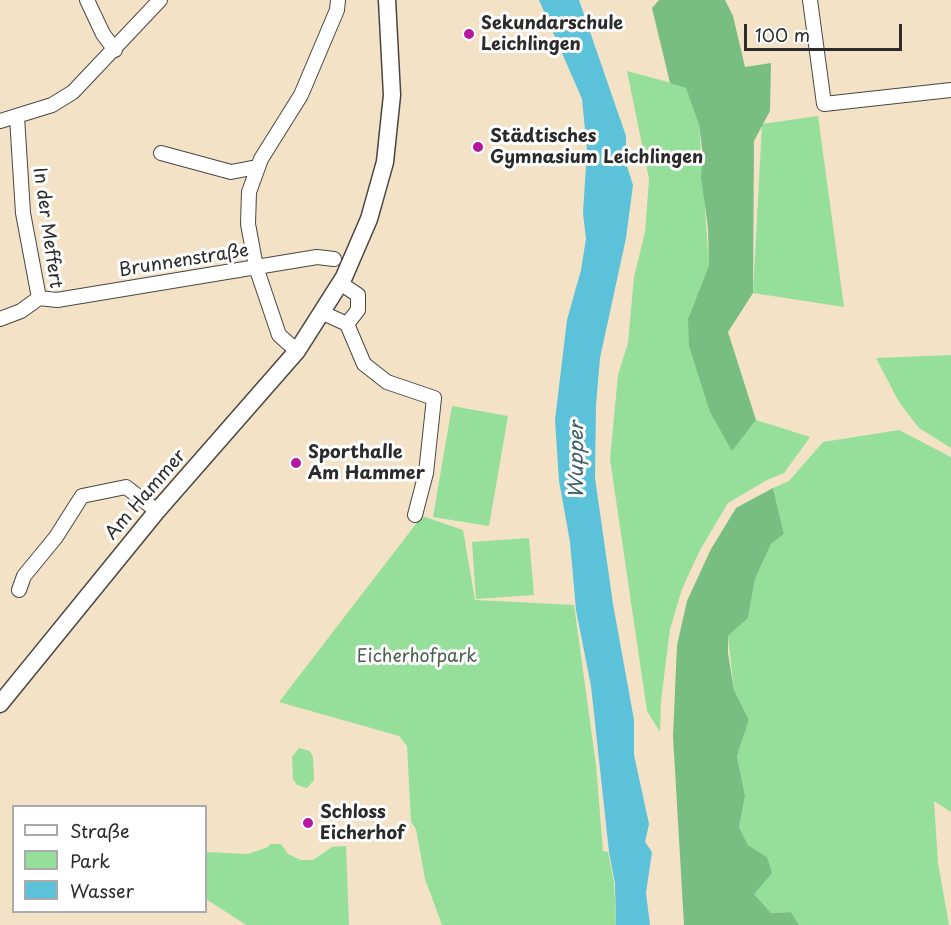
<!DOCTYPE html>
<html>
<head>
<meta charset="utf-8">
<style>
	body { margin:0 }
	#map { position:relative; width:951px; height:925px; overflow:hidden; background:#f3e2c6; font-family:"Playpen Sans",sans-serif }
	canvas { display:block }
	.legend { position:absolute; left:12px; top:805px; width:195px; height:108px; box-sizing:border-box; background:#fff; border:2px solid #aaa; margin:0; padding:8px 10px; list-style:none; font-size:18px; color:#2b2b2b }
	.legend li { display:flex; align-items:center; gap:12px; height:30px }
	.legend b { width:30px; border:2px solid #aaa }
	.scale { position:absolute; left:744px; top:24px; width:158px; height:27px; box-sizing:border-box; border:3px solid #2b2b2b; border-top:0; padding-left:8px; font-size:18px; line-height:21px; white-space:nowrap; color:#2b2b2b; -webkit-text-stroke:4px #fff; paint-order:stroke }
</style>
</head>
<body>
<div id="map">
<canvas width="951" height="925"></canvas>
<ul class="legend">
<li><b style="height:8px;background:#fff"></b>Straße</li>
<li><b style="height:16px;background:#95df9b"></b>Park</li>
<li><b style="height:16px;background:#5cc2da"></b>Wasser</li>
</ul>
<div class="scale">100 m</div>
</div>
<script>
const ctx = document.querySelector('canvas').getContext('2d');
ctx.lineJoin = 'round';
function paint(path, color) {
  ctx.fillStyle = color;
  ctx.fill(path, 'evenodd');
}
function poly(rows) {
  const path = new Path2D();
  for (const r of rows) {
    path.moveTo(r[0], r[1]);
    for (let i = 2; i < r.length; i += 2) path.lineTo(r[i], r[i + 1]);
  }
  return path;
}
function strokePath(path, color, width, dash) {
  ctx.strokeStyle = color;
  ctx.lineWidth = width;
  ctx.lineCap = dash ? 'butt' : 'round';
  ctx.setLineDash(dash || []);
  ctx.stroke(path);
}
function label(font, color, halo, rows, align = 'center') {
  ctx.font = font + ' "Playpen Sans",sans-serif';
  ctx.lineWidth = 6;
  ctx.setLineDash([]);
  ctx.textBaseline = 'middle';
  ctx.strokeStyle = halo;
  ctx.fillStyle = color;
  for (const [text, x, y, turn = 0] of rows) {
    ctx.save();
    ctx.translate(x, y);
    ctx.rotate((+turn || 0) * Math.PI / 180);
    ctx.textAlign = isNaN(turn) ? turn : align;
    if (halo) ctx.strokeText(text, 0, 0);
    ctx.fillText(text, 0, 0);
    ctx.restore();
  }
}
paint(poly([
	[627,71,686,87,699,125,709,265,688,319,732,450,756,420,810,437,784,473,767,480,728,503,700,550,682,589,670,629,661,701,660,732,647,711,610,459,618,375,628,343,634,277,645,232,649,179],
	[818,116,844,307,753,293,762,124],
	[951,355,951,448,919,428,899,402,876,358],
	[452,406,508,416,489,526,433,517],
	[899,430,951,457,951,812,934,801,938,863,949,925,799,925,791,912,771,913,754,894,767,857,748,845,739,827,745,796,737,756,749,720,734,690,728,636,748,618,755,579,771,544,784,534,773,488,789,481,823,442],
	[422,516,463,530,475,600,574,605,596,765,603,851,608,852,614,882,616,925,442,925,425,879,416,829,411,822,407,746,399,736,279,702],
	[529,538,534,595,476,599,472,542],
	[299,748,310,751,313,757,314,780,307,788,297,785,293,779,292,757],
	[270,844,281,844,288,854,301,860,313,860,332,847,346,846,349,925,246,925,206,899,206,852,248,854,268,847]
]), '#95df9b');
paint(poly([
	[659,0,725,0,733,16,745,67,771,63,770,111,754,141,753,293,728,332,756,420,732,451,710,412,689,346,688,319,709,265,708,228,701,177,703,156,699,125,686,88,670,83,652,8],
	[773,488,784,534,771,544,755,579,748,618,728,636,728,653,734,690,749,720,737,756,745,796,739,827,748,845,767,857,772,873,754,894,771,913,791,912,799,925,684,925,673,736,677,645,687,601,711,549,736,508]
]), '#78be83');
paint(poly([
	[539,0,579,0,626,136,626,163,633,185,626,238,600,358,596,405,595,478,613,604,634,720,634,755,649,824,645,842,652,852,646,893,650,925,616,925,615,883,609,852,591,686,576,610,570,542,559,481,555,420,567,320,581,270,586,239,583,213,587,150,582,99]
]), '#5cc2da');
const minor = poly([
	[87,0,103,34,115,50],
	[810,0,824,104,951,90],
	[17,117,23,213,39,298],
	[0,121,52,105,73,92,160,0],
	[161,153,231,172,257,167],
	[340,283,358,295,358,310,347,324],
	[39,298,57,300,317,257,334,259],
	[323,313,347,324],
	[0,319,21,311,39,298],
	[347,324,364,364,387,382,434,398,426,473,415,515],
	[297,351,279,335,256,267,248,224,249,192,261,159,301,95,337,10,338,0],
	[19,590,24,576,56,537,82,496,126,487,157,511]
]);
const major = poly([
	[0,704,157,511,297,351,344,277,369,219,385,162,392,95,387,0]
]);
strokePath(minor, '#494642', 16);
strokePath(major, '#494642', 19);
strokePath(minor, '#fff', 14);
strokePath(major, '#fff', 16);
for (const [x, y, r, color] of [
	[469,34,6,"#b5179e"],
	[478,147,6,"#b5179e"],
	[296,463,6,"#b5179e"],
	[308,823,6,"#b5179e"]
]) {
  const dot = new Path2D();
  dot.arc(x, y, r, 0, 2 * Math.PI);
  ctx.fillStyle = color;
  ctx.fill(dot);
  strokePath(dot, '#fff', 2);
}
label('bold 18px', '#2b2b2b', '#fff', [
	["Sekundarschule",481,24],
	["Leichlingen",481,45],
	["Städtisches",490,137],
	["Gymnasium Leichlingen",490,158],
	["Sporthalle",308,453],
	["Am Hammer",308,474],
	["Schloss",320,813],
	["Eicherhof",320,834]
], 'left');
label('18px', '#2b2b2b', '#fff', [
	["In der Meffert",47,228,82],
	["Brunnenstraße",184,261,-9],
	["Am Hammer",146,495,-49]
]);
label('18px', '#4b614d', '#fff', [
	["Eicherhofpark",417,657]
]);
label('italic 20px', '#3c6068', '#fff', [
	["Wupper",577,460,-90]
]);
</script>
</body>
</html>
